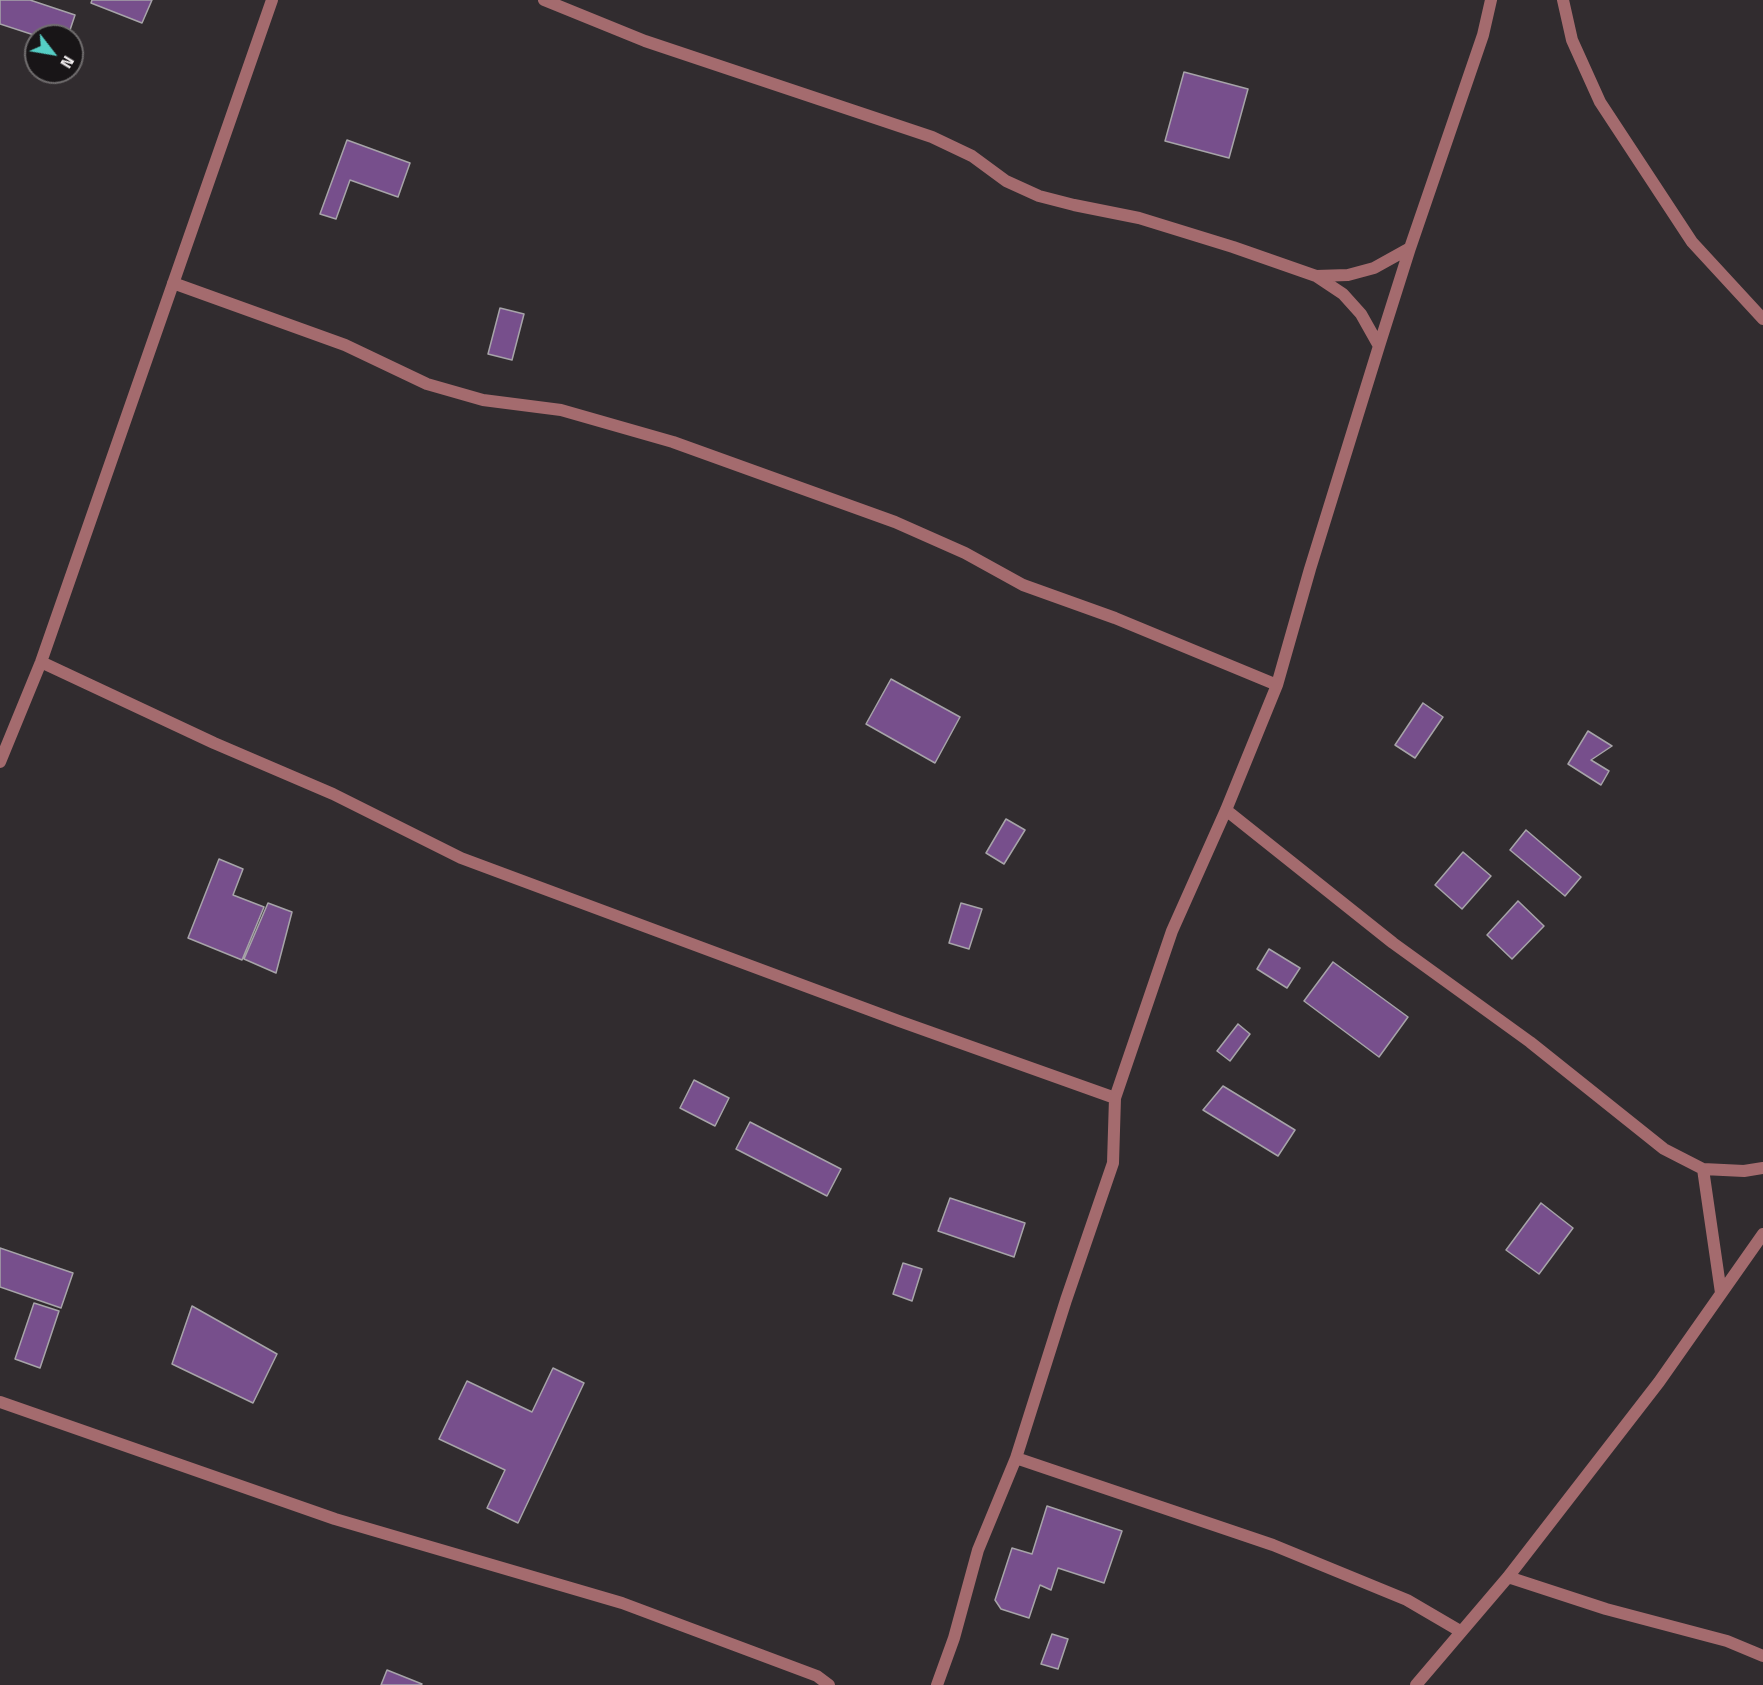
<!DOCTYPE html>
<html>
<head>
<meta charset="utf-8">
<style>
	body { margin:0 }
	#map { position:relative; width:1763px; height:1685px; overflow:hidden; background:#312c2f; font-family:"Titillium Web",sans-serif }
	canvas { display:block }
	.north { position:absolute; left:24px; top:24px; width:60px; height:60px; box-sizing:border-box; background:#181517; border:2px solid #706d6e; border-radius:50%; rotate:121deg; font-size:16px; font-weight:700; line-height:24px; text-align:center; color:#f3f0f1 }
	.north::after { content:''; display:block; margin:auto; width:21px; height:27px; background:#55cec5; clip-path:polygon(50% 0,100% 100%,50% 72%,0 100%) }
</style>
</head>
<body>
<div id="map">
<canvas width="1763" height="1685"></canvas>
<div class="north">N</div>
</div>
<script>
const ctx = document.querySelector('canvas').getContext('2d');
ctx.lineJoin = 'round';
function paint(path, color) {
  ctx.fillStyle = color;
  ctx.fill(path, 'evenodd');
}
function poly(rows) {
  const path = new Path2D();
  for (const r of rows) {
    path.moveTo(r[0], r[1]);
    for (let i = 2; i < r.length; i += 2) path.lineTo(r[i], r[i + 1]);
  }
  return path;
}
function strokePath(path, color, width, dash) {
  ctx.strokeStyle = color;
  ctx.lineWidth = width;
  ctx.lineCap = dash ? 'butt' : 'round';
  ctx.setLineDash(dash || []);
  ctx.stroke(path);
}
const building = poly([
	[0,0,30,0,75,15,68,36,37,36,0,24,0,0],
	[92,0,152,0,142,23,91,3,92,0],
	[1184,72,1248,89,1229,158,1165,141,1184,72],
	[347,140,410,163,398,197,350,180,336,219,320,214,347,140],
	[500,308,524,314,512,360,488,354,500,308],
	[891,679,960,717,935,763,866,724,891,679],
	[1423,703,1443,717,1415,758,1395,745,1423,703],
	[1588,731,1612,746,1591,760,1609,771,1601,785,1568,764,1588,731],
	[1006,819,1025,830,1004,864,986,853,1006,819],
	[1526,830,1581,877,1565,896,1510,850,1526,830],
	[1463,852,1491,876,1462,909,1435,885,1463,852],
	[219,859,243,869,233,895,264,907,242,960,188,938,219,859],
	[1518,901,1544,926,1512,959,1487,935,1518,901],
	[268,903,292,912,276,973,244,959,268,903],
	[961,903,982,909,969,949,949,943,961,903],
	[1269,949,1300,968,1287,988,1257,969,1269,949],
	[1333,962,1408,1017,1379,1057,1304,1001,1333,962],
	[1238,1024,1250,1034,1230,1061,1217,1051,1238,1024],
	[694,1080,729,1098,715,1126,680,1108,694,1080],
	[1223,1086,1295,1130,1278,1156,1203,1110,1223,1086],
	[750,1122,841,1169,827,1196,736,1149,750,1122],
	[950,1198,1025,1223,1014,1257,938,1231,950,1198],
	[1541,1203,1573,1228,1539,1274,1506,1250,1541,1203],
	[0,1248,73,1273,61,1308,0,1287,0,1248],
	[903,1263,922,1269,912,1301,893,1294,903,1263],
	[34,1303,59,1311,40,1368,15,1359,34,1303],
	[192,1306,277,1354,253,1403,172,1364,192,1306],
	[553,1368,584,1383,518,1523,487,1508,505,1470,439,1439,467,1381,532,1412,553,1368],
	[1047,1506,1122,1531,1104,1583,1058,1568,1051,1590,1040,1585,1029,1618,1001,1609,995,1600,1012,1548,1032,1554,1047,1506],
	[1052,1634,1068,1639,1058,1669,1041,1664,1052,1634],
	[387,1670,422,1684,421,1685,381,1685,387,1670]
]);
paint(building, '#774f8c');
strokePath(building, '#a7a4a9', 1.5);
strokePath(poly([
	[544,0,645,41,932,137,972,156,1006,181,1039,196,1074,205,1139,218,1233,247,1316,276,1343,294,1361,314,1379,346],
	[1563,0,1572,40,1600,102,1692,242,1763,319],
	[1316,276,1348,275,1374,268,1410,248],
	[173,283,345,345,427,384,483,400,561,410,673,442,895,522,965,553,1023,585,1115,618,1277,685],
	[41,662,214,743,333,794,461,858,899,1021,1115,1098],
	[0,762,41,662,272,0],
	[1226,810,1393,943,1530,1042,1664,1149,1703,1169,1744,1171,1763,1168],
	[1703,1169,1721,1293],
	[0,1402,335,1519,622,1603,817,1676,829,1685],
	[1016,1458,1273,1545,1407,1600,1460,1631],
	[1508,1577,1606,1609,1727,1641,1763,1656],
	[937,1685,954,1638,978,1550,1016,1458,1066,1300,1113,1163,1115,1098,1172,931,1226,810,1277,685,1310,569,1379,346,1410,248,1483,35,1491,0],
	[1416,1685,1508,1577,1659,1382,1763,1234]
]), '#a46b6e', 12);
</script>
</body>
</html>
